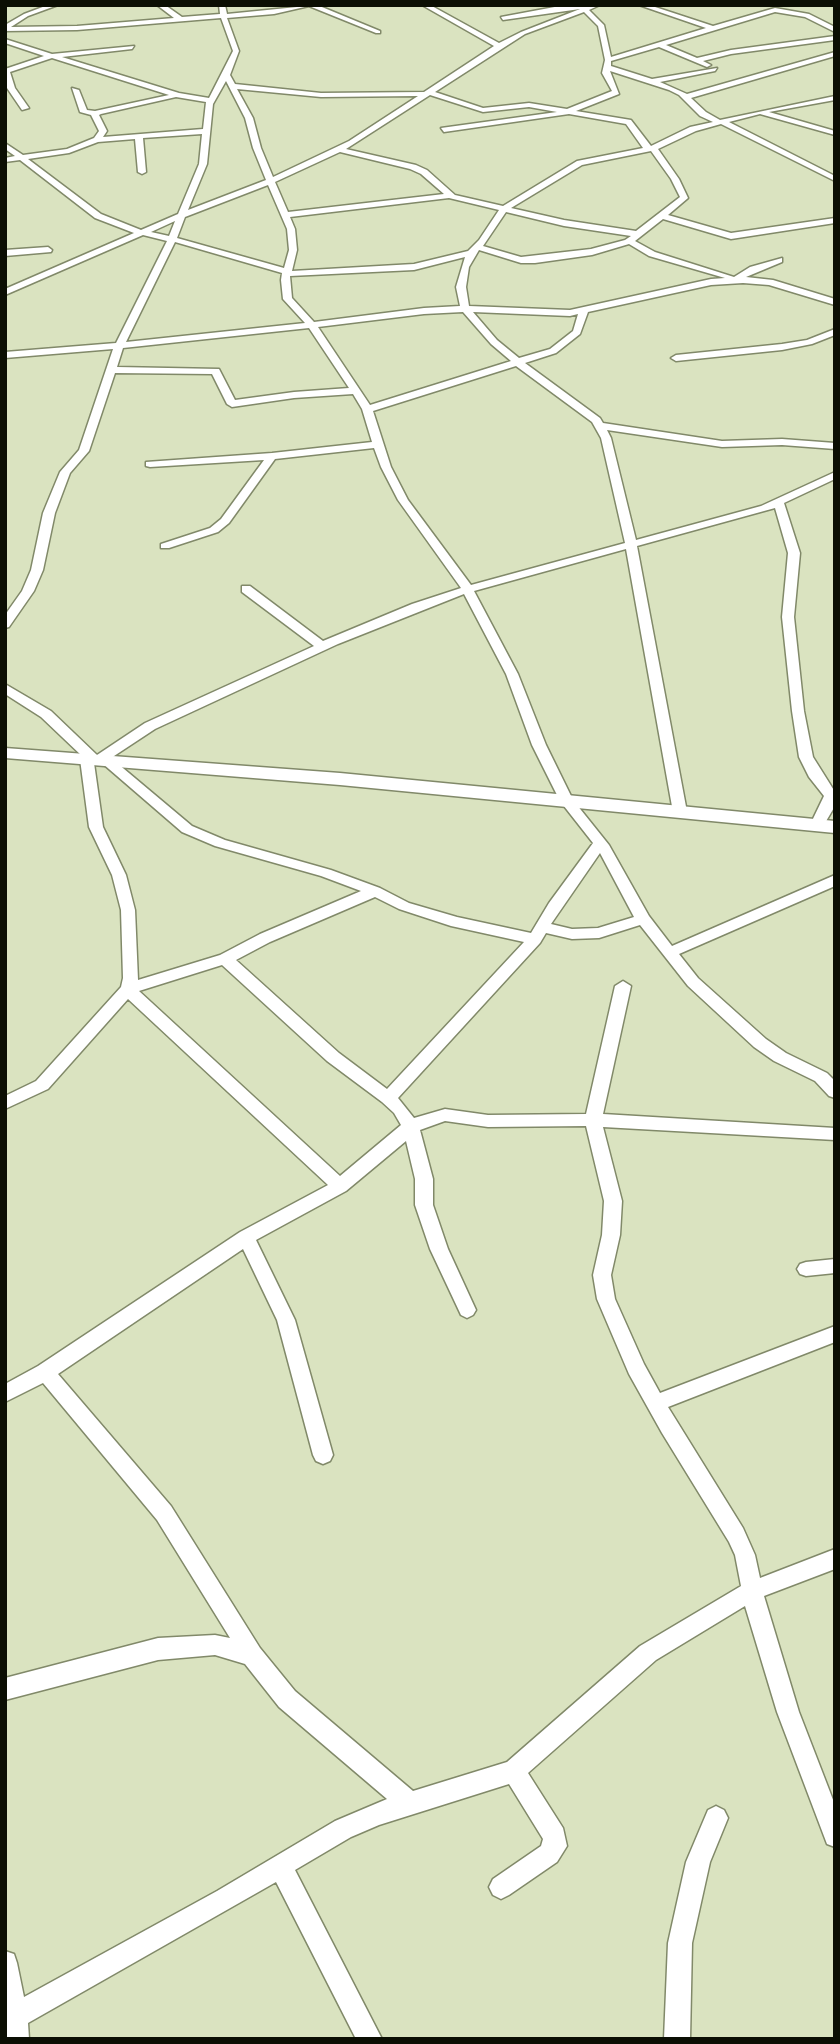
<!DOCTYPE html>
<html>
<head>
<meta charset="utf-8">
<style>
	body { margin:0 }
	#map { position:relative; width:840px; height:2044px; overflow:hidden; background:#dae3c0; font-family:Ubuntu,sans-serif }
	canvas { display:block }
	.frame { position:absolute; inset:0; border:7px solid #0b0e03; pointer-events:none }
</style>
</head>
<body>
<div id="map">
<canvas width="840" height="2044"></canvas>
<div class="frame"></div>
</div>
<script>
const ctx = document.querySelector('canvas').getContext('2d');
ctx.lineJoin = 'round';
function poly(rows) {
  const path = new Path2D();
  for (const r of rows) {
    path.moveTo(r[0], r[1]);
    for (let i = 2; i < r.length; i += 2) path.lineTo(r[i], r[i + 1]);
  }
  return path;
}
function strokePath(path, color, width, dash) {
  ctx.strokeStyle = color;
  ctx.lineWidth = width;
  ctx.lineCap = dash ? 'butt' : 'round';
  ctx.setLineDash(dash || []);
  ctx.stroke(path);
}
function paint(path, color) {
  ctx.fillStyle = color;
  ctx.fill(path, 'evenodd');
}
const street = poly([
	[48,5,58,5,28,16,11,27,77,26,174,18,157,5,165,5,182,17,220,14,219,5,225,5,227,14,317,5,380,31,380,33,376,33,309,6,274,14,227,18,239,51,230,75,235,84,321,93,424,92,494,46,422,5,430,5,499,43,521,32,580,9,503,20,501,17,560,6,600,5,589,10,604,25,611,57,706,28,639,5,649,5,713,26,775,8,809,14,835,27,835,32,805,17,775,12,666,45,697,58,731,50,835,36,835,40,731,54,703,61,711,65,707,67,659,47,611,61,611,66,652,79,717,68,715,71,660,82,687,94,835,52,835,56,691,98,706,112,720,120,835,96,835,100,769,112,835,131,835,135,760,114,729,122,835,176,835,181,721,124,696,131,658,149,679,179,688,198,668,215,731,233,835,218,835,223,731,239,663,219,635,241,655,252,734,277,750,267,782,258,782,262,746,277,773,280,835,299,835,305,769,285,743,283,711,285,588,312,580,334,556,353,525,363,600,418,603,423,722,441,782,439,835,443,835,449,782,445,722,447,607,430,611,438,636,540,761,506,835,472,835,479,784,503,800,553,794,617,804,711,813,757,835,792,835,806,822,828,812,828,810,825,824,796,809,777,799,757,792,711,782,617,788,553,775,508,637,546,687,812,685,815,675,815,673,812,626,549,474,591,518,674,546,745,573,800,609,845,649,916,672,946,835,875,835,886,679,954,698,978,766,1039,786,1053,827,1073,835,1081,835,1098,829,1096,815,1081,774,1061,754,1047,688,986,640,925,599,938,572,939,546,933,540,943,398,1098,414,1118,445,1109,488,1115,586,1114,615,986,623,981,631,986,603,1114,835,1128,835,1140,603,1127,622,1201,620,1235,611,1275,615,1299,644,1364,660,1393,835,1326,835,1342,668,1407,743,1528,755,1555,760,1578,835,1549,835,1569,764,1596,799,1712,835,1805,835,1847,827,1844,777,1712,745,1606,656,1660,528,1773,563,1828,567,1846,557,1862,509,1895,501,1899,493,1895,489,1887,493,1879,541,1846,543,1839,509,1784,379,1825,351,1837,295,1870,382,2039,356,2039,276,1882,28,2023,29,2039,5,2039,5,1951,14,1954,17,1963,24,1997,217,1891,335,1821,387,1799,279,1707,245,1664,215,1655,158,1660,5,1700,5,1678,158,1638,215,1635,230,1638,157,1520,43,1383,5,1402,5,1384,38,1366,240,1232,328,1185,128,999,48,1089,5,1109,5,1096,36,1081,121,987,123,978,121,910,112,875,89,827,80,759,82,756,41,717,5,694,5,684,51,711,97,755,145,723,314,646,242,592,242,586,250,586,323,641,412,604,461,588,398,500,381,467,374,448,275,459,229,523,218,532,169,548,161,548,161,544,210,528,221,519,264,460,150,467,146,466,146,462,272,453,372,442,362,409,353,394,294,398,232,407,227,404,212,374,115,373,89,451,70,473,55,513,43,570,34,591,9,627,5,628,5,615,22,591,31,570,43,513,60,472,79,450,113,349,5,358,5,352,116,343,167,241,143,235,5,295,5,289,134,233,95,218,20,160,5,162,5,158,15,156,5,149,5,143,23,155,67,149,94,138,99,131,91,115,80,112,72,88,79,90,87,110,95,111,169,95,52,58,10,72,15,88,29,108,22,110,7,88,5,69,44,56,5,43,5,39,52,54,134,46,132,49,62,57,179,93,209,98,233,51,221,18,77,30,5,31,5,25,24,14,48,5],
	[584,12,598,26,605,60,602,73,612,91,567,109,529,103,483,108,435,92,525,34,584,12],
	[610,71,669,90,679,95,700,116,713,122,690,127,651,146,631,120,576,111,619,94,610,71],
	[226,81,245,118,253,148,266,180,188,210,207,164,213,104,226,81],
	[237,89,321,97,418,96,349,141,273,177,261,148,253,118,237,89],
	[430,95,483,112,529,107,557,112,441,128,444,132,569,114,626,124,643,148,577,161,503,206,455,195,427,170,416,165,346,149,430,95],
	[176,97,206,102,203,129,103,137,107,131,99,115,101,114,176,97],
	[202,134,199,164,178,214,141,230,101,214,28,159,69,153,98,142,135,139,138,172,142,174,146,172,143,138,202,134],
	[651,151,671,179,680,197,636,231,564,220,511,208,582,165,651,151],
	[340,152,410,169,421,174,444,194,288,212,275,182,340,152],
	[268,185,287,229,289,250,284,268,177,238,185,217,268,185],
	[449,198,499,210,479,240,468,251,414,264,292,271,297,250,295,229,290,217,449,198],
	[506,212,564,226,631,236,625,240,591,249,521,257,483,246,506,212],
	[175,221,169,236,151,232,175,221],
	[175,242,282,273,281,280,283,299,305,323,126,342,175,242],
	[629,244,649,256,725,278,711,279,570,310,469,306,466,287,469,267,479,250,521,263,535,263,592,255,629,244],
	[465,257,456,287,460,306,424,308,314,322,292,298,290,276,414,270,465,257],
	[463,312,491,344,511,361,370,405,318,327,424,314,463,312],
	[473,312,570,316,578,314,573,331,550,349,519,358,497,340,473,312],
	[309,328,349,388,294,392,235,400,219,369,117,367,123,348,309,328],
	[516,366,592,422,601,438,625,543,471,585,408,500,391,467,373,411,516,366],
	[464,594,506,674,532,745,560,801,593,843,549,903,531,933,457,917,409,903,380,888,331,870,225,840,192,826,111,758,155,729,338,644,464,594],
	[94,763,102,763,182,832,215,846,321,876,361,891,260,934,220,955,138,980,135,910,126,875,103,827,94,763],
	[600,853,634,917,598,928,572,929,551,924,600,853],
	[375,897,399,909,451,926,524,942,387,1089,339,1053,236,960,270,942,375,897],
	[222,965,327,1061,382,1102,394,1113,401,1125,340,1176,139,991,222,965],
	[445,1121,488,1127,586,1126,604,1201,602,1235,593,1275,597,1299,629,1374,662,1433,729,1542,735,1555,741,1586,640,1646,507,1762,413,1791,295,1691,260,1648,171,1506,58,1374,243,1249,277,1320,313,1455,316,1461,323,1464,330,1461,333,1455,295,1320,256,1240,346,1191,406,1141,415,1179,415,1205,430,1249,461,1315,467,1318,473,1315,476,1310,448,1249,433,1205,433,1179,420,1130,445,1121],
	[48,247,52,250,51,252,5,256,5,250,48,247],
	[835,329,835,335,812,344,782,350,676,361,671,358,676,355,782,344,807,340,835,329],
	[835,1259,835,1273,806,1276,800,1274,797,1269,800,1264,806,1262,835,1259],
	[716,1806,724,1810,728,1818,710,1862,692,1943,690,2039,664,2039,668,1943,686,1862,708,1810,716,1806]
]);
const secondary = poly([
	[5,748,340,773,835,821,835,833,340,785,5,758,5,748]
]);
strokePath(street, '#818969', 3);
strokePath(secondary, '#818969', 3);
paint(street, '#fff');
paint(secondary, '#fff');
</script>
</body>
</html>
